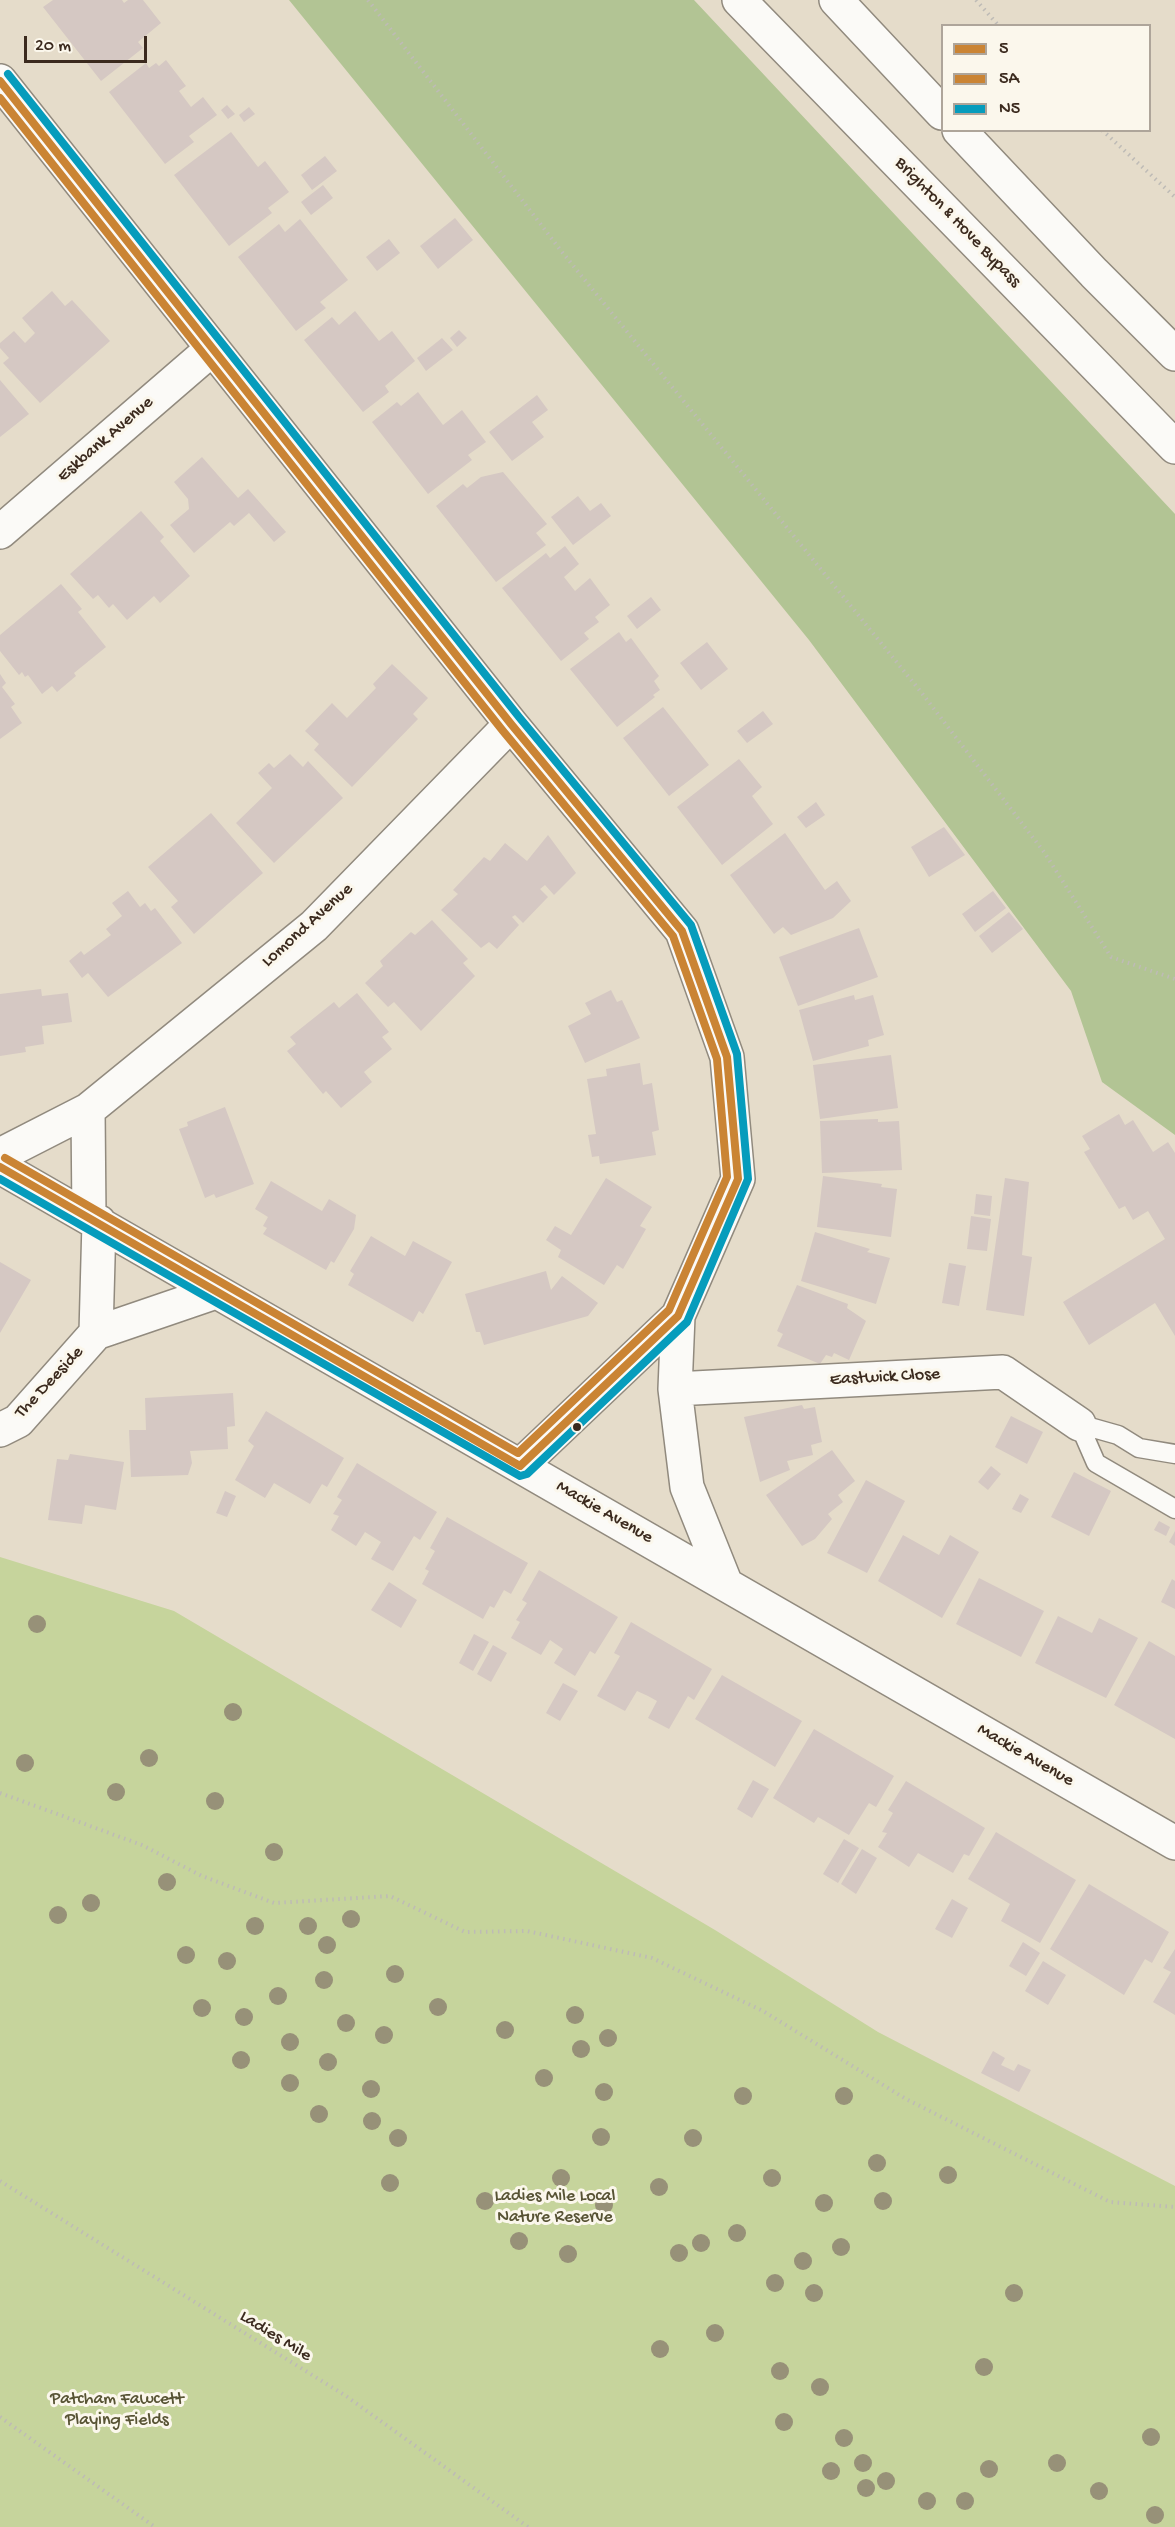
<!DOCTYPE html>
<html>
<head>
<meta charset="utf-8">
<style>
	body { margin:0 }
	#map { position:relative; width:1175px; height:2527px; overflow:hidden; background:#e5dcca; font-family:"Gochi Hand",sans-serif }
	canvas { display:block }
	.legend { position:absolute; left:941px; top:24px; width:210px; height:108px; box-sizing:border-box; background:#fbf7ec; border:2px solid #aea59a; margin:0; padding:8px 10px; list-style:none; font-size:18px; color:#3b2a1e }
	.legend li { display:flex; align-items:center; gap:12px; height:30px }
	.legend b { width:30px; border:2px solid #aea59a }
	.scale { position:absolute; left:24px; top:36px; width:123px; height:27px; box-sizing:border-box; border:3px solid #3b2a1e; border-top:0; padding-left:8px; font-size:18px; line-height:21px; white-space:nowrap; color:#3b2a1e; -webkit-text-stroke:4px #fbf7ec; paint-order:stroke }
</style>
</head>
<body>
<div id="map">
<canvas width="1175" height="2527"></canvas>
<ul class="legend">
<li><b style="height:8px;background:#ca8434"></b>5</li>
<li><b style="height:8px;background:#ca8434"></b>5A</li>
<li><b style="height:8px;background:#069cbc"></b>N5</li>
</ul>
<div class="scale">20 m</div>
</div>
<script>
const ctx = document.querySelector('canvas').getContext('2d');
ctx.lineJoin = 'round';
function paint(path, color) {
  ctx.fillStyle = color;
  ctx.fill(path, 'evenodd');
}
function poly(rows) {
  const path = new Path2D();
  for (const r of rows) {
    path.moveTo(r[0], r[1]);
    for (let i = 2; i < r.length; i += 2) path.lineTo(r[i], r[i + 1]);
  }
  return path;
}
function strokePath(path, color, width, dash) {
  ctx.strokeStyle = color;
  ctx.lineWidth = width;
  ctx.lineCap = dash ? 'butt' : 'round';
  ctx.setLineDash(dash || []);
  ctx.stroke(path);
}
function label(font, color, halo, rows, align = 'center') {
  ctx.font = font + ' "Gochi Hand",sans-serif';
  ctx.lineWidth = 6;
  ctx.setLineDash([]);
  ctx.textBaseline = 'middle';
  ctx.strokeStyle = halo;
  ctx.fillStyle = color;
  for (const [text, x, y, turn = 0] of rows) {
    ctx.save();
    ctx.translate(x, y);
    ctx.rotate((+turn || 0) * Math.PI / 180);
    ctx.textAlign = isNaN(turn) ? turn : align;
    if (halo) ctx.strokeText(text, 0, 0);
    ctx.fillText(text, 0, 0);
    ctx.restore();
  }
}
paint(poly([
	[0,1557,174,1611,715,1930,878,2032,1175,2186,1175,2527,0,2527]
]), '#c6d49c');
paint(poly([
	[289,0,694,0,1175,514,1175,1135,1102,1082,1071,991,809,640]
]), '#b2c494');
paint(poly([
	[53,0,122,0,124,3,128,0,143,0,161,23,138,42,143,48,101,81,43,7],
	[166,60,186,86,179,91,191,107,203,97,217,115,189,136,194,142,165,164,109,92,146,63,149,68,156,63,159,66],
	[227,105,235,114,228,119,221,110],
	[249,107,255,114,244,122,239,115],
	[231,132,258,167,265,161,289,192,268,208,272,213,229,246,174,175],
	[325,156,337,171,312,190,301,175],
	[323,185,333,198,311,215,301,202],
	[455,218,473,240,438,269,420,246],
	[300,219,348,280,320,302,326,308,296,331,238,257,279,224,285,232],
	[389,239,400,253,377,271,366,257],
	[52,291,65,306,72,300,110,341,40,403,3,363,9,358,0,348,0,343,14,331,25,343,35,333,22,318],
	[355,311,379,341,392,331,415,361,385,386,389,392,363,412,304,340,332,317,339,325],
	[459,330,467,338,457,347,450,338],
	[442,338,453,350,426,371,417,358],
	[0,380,29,414,0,437],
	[418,392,443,425,462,410,486,442,468,455,472,460,428,494,372,422,397,402,401,406],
	[537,395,548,410,532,422,544,437,512,461,489,432],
	[202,457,238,498,248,489,286,532,274,542,249,513,234,526,230,522,194,553,170,525,189,509,188,499,174,482],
	[503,472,547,524,536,533,546,545,496,582,436,506,463,484,467,488,481,477],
	[578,496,590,511,601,503,611,516,573,545,551,517],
	[141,511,164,537,160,541,190,576,160,603,154,596,127,620,113,604,109,608,98,595,93,599,70,574],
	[565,546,579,564,564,577,575,591,590,578,610,605,595,617,599,622,584,633,589,639,561,661,502,588,546,553,550,558],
	[61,584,82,609,78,612,106,647,74,673,76,676,57,692,52,686,42,694,28,675,25,677,22,672,19,675,0,651,0,635],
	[651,597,661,610,637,629,627,616],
	[619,632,626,642,631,638,659,676,654,681,660,690,653,695,655,697,617,727,570,669],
	[707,642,728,669,701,690,680,663],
	[392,664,428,698,413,714,418,719,352,787,314,750,319,744,305,731,332,703,347,718,376,688,373,684],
	[0,674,6,683,2,687,15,704,11,707,22,723,0,739],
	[663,707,709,765,669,796,623,738],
	[763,711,773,724,747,743,737,731],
	[290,754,303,767,308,761,343,798,274,863,236,823,272,788,258,773,269,763,274,768],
	[739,759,762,787,752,796,773,824,722,865,677,807],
	[816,802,825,815,806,828,797,817],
	[211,813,263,873,194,934,171,907,178,901,148,867],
	[944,827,965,855,929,877,911,847],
	[785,833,825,890,837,881,851,901,833,918,791,935,783,927,774,934,730,875],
	[548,835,576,873,554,895,545,885,540,889,548,897,523,923,515,915,512,917,519,925,497,949,489,942,481,948,441,910,458,894,453,890,484,857,490,861,505,843,527,861],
	[128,891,140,907,145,903,151,911,155,908,182,943,108,997,88,973,82,978,69,961,81,951,84,955,111,935,106,929,122,916,112,903],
	[993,891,1006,908,975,932,962,914],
	[1009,912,1023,929,992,953,979,936],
	[432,920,468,959,463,963,475,976,421,1031,394,1002,388,1007,365,983,383,966,380,961,411,932,415,935],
	[859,928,878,977,798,1006,779,957],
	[41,989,42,996,68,993,72,1022,42,1026,44,1044,25,1047,26,1052,0,1056,0,994],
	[611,990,617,1002,622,1000,640,1038,585,1063,568,1026,591,1014,585,1003],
	[357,993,389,1032,382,1037,392,1049,364,1072,372,1082,341,1108,326,1091,323,1094,287,1051,296,1044,290,1037,334,1002,339,1008],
	[854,995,855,1000,873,995,884,1035,868,1040,869,1046,813,1061,799,1010],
	[891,1055,898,1108,820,1119,813,1065],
	[640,1063,643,1085,652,1083,659,1130,652,1132,656,1155,600,1164,599,1156,592,1157,588,1135,596,1134,587,1079,607,1076,606,1069],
	[225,1107,254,1184,216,1198,214,1194,205,1198,179,1129,188,1126,187,1122],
	[1119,1114,1125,1125,1133,1120,1153,1152,1168,1142,1175,1153,1175,1336,1155,1303,1089,1345,1063,1302,1165,1239,1148,1211,1133,1220,1125,1206,1119,1209,1084,1152,1090,1149,1082,1136],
	[878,1119,878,1122,899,1121,902,1170,822,1173,820,1121],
	[823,1176,882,1184,881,1187,897,1189,891,1237,817,1227],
	[606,1178,652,1207,640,1226,646,1229,623,1269,617,1265,604,1285,558,1257,561,1250,546,1240,555,1226,571,1235],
	[1005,1178,1029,1182,1022,1255,1032,1257,1024,1316,986,1310],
	[271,1181,322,1211,329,1199,356,1215,354,1229,334,1263,331,1261,326,1270,263,1234,267,1228,263,1226,268,1217,255,1209],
	[976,1194,992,1196,990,1216,974,1214],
	[971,1216,991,1219,987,1251,967,1249],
	[815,1232,870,1249,867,1252,890,1258,876,1304,801,1281],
	[371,1236,405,1256,413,1241,452,1262,423,1314,419,1311,413,1322,348,1285,354,1274,350,1271],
	[0,1262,31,1280,0,1333],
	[949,1263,966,1266,959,1306,942,1303],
	[546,1271,551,1290,562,1276,598,1303,588,1316,484,1345,480,1332,476,1332,465,1294],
	[797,1285,848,1304,847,1308,866,1321,849,1360,834,1353,832,1357,826,1355,820,1364,777,1346,783,1334,777,1331],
	[233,1393,235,1426,227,1427,228,1449,190,1451,192,1463,188,1475,131,1477,129,1430,146,1430,145,1398],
	[802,1405,804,1409,815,1407,822,1442,811,1445,813,1455,787,1461,790,1470,760,1482,744,1417],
	[266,1411,344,1458,327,1487,322,1484,310,1504,274,1483,265,1498,235,1480,254,1446,248,1441],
	[1011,1416,1043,1432,1027,1464,995,1447],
	[832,1450,855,1481,838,1495,843,1502,828,1514,832,1519,815,1539,802,1546,766,1495],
	[70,1454,124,1462,116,1510,85,1505,82,1524,48,1520,57,1459,68,1460],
	[357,1463,437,1512,420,1540,414,1536,393,1571,371,1559,381,1542,365,1532,356,1546,331,1530,339,1516,333,1514,342,1500,337,1497],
	[991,1466,1001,1474,988,1490,978,1482],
	[1074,1472,1111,1491,1089,1536,1051,1517],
	[866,1480,905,1501,867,1573,827,1553],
	[225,1491,236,1496,227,1517,216,1513],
	[1020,1494,1029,1499,1021,1513,1012,1509],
	[447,1517,528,1563,511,1594,504,1590,494,1608,490,1606,483,1619,422,1584,429,1571,425,1569,435,1551,430,1548],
	[1159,1521,1170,1527,1166,1536,1154,1530],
	[1175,1531,1175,1546,1169,1542],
	[903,1535,939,1555,950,1535,979,1552,942,1618,878,1581],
	[539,1570,618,1617,595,1654,590,1651,575,1676,554,1663,563,1649,550,1640,541,1655,511,1638,520,1622,516,1620,527,1603,522,1600],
	[979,1578,1044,1611,1021,1657,956,1624],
	[1172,1579,1175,1581,1175,1609,1161,1602],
	[389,1582,417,1600,401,1628,371,1610],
	[1058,1616,1092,1633,1099,1618,1138,1638,1106,1698,1035,1663],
	[631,1622,712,1669,694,1700,688,1696,669,1729,648,1718,657,1701,648,1696,637,1691,625,1711,597,1696,620,1656,614,1653],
	[474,1634,489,1642,473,1671,459,1663],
	[1149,1641,1175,1656,1175,1739,1114,1705],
	[493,1645,507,1653,491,1682,477,1674],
	[722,1675,802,1721,775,1767,695,1719],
	[563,1683,578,1691,560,1721,546,1713],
	[814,1729,894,1776,876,1807,869,1803,849,1835,818,1817,814,1823,773,1798],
	[753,1780,769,1789,752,1818,737,1809],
	[906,1781,985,1828,969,1856,964,1854,953,1873,918,1853,909,1867,878,1847,887,1833,882,1832,893,1813,888,1810],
	[996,1832,1076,1880,1040,1943,1001,1921,1010,1904,968,1879],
	[844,1839,859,1848,838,1883,823,1874],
	[862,1849,877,1858,856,1894,841,1884],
	[1089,1884,1169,1932,1152,1963,1145,1959,1124,1995,1050,1949],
	[952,1899,968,1908,952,1938,935,1929],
	[1023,1942,1040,1953,1026,1976,1009,1966],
	[1175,1949,1175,2015,1153,2002,1171,1972,1163,1968],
	[1043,1961,1066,1975,1048,2005,1025,1991],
	[993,2051,1005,2058,1001,2065,1014,2071,1018,2064,1031,2070,1019,2092,981,2073]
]), '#d5c8c3');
const lane = poly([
	[1079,1424,1096,1463,1175,1509],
	[1079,1424,1118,1435,1139,1448,1175,1454]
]);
const street = poly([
	[0,81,511,724,682,931,727,1057,738,1179,678,1316,675,1389,687,1487,725,1582],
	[0,532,212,349],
	[88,1110,89,1217],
	[0,1155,88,1110,314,926,511,724],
	[0,1167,1175,1843],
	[96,1333,99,1222],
	[675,1389,1003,1372,1079,1424],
	[0,1430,18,1421,96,1333,216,1292],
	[520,1466,678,1316]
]);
const highway = poly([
	[739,0,1175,447],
	[836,0,942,113],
	[959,130,1094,273,1175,354]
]);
strokePath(lane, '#918a7e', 21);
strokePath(street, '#918a7e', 36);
strokePath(highway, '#918a7e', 36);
strokePath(poly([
	[368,0,562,252,921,692,1044,852,1111,957,1175,979],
	[976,0,999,26],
	[1102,130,1175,197],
	[0,1793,142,1845,202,1876,274,1903,390,1896,465,1932,527,1931,652,1958,763,2011,906,2099,1110,2202,1175,2207],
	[0,2181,346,2396,528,2527],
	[0,2417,155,2527]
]), '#bebbb6', 4, [1.5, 4.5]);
strokePath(lane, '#fbfaf7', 18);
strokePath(street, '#fbfaf7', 33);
strokePath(highway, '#fbfaf7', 33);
strokePath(poly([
	[0,81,511,724,682,931,727,1057,738,1179,678,1316,520,1466,0,1167]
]), '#ca8434', 8);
strokePath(poly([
	[0,98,503,731,673,936,717,1059,727,1177,669,1310,518,1453,5,1158]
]), '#ca8434', 8);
strokePath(poly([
	[0,1179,520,1476,527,1474,687,1322,748,1179,737,1054,691,925,519,717,8,74]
]), '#069cbc', 8);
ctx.fillStyle = '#979178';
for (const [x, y] of [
	[37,1624],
	[233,1712],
	[149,1758],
	[25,1763],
	[116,1792],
	[215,1801],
	[274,1852],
	[167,1882],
	[91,1903],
	[58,1915],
	[351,1919],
	[255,1926],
	[308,1926],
	[327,1945],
	[186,1955],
	[227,1961],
	[395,1974],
	[324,1980],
	[278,1996],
	[438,2007],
	[202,2008],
	[575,2015],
	[244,2017],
	[346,2023],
	[505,2030],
	[384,2035],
	[608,2038],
	[290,2042],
	[581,2049],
	[241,2060],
	[328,2062],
	[544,2078],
	[290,2083],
	[371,2089],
	[604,2092],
	[743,2096],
	[844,2096],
	[319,2114],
	[372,2121],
	[601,2137],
	[398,2138],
	[693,2138],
	[877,2163],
	[948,2175],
	[561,2178],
	[772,2178],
	[390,2183],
	[659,2187],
	[485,2201],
	[883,2201],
	[824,2203],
	[604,2205],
	[737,2233],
	[519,2241],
	[701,2243],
	[841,2247],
	[679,2253],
	[568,2254],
	[803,2261],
	[775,2283],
	[814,2293],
	[1014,2293],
	[715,2333],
	[660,2349],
	[984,2367],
	[780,2371],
	[820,2387],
	[784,2422],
	[1151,2437],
	[844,2438],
	[863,2463],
	[1057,2463],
	[989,2469],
	[831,2471],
	[886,2481],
	[866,2488],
	[1099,2491],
	[927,2501],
	[965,2501],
	[1155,2515]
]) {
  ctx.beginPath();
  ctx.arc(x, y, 9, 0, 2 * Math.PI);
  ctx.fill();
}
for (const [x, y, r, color] of [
	[577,1427,5,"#3b2a1e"]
]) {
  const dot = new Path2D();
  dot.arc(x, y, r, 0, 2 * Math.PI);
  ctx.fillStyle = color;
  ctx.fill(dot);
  strokePath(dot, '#fbf7ec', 2);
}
label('18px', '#3b2a1e', '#fbf7ec', [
	["Brighton & Hove Bypass",957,223,46],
	["Eskbank Avenue",106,440,-41],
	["Lomond Avenue",308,926,-42],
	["Eastwick Close",885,1378,-3],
	["The Deeside",50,1383,-47],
	["Mackie Avenue",604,1513,30],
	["Mackie Avenue",1025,1756,30],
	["Ladies Mile",275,2337,32]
]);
label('18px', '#575334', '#fbf7ec', [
	["Ladies Mile Local",555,2197],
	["Nature Reserve",555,2218],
	["Patcham Fawcett",117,2400],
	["Playing Fields",117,2421]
]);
</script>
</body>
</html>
